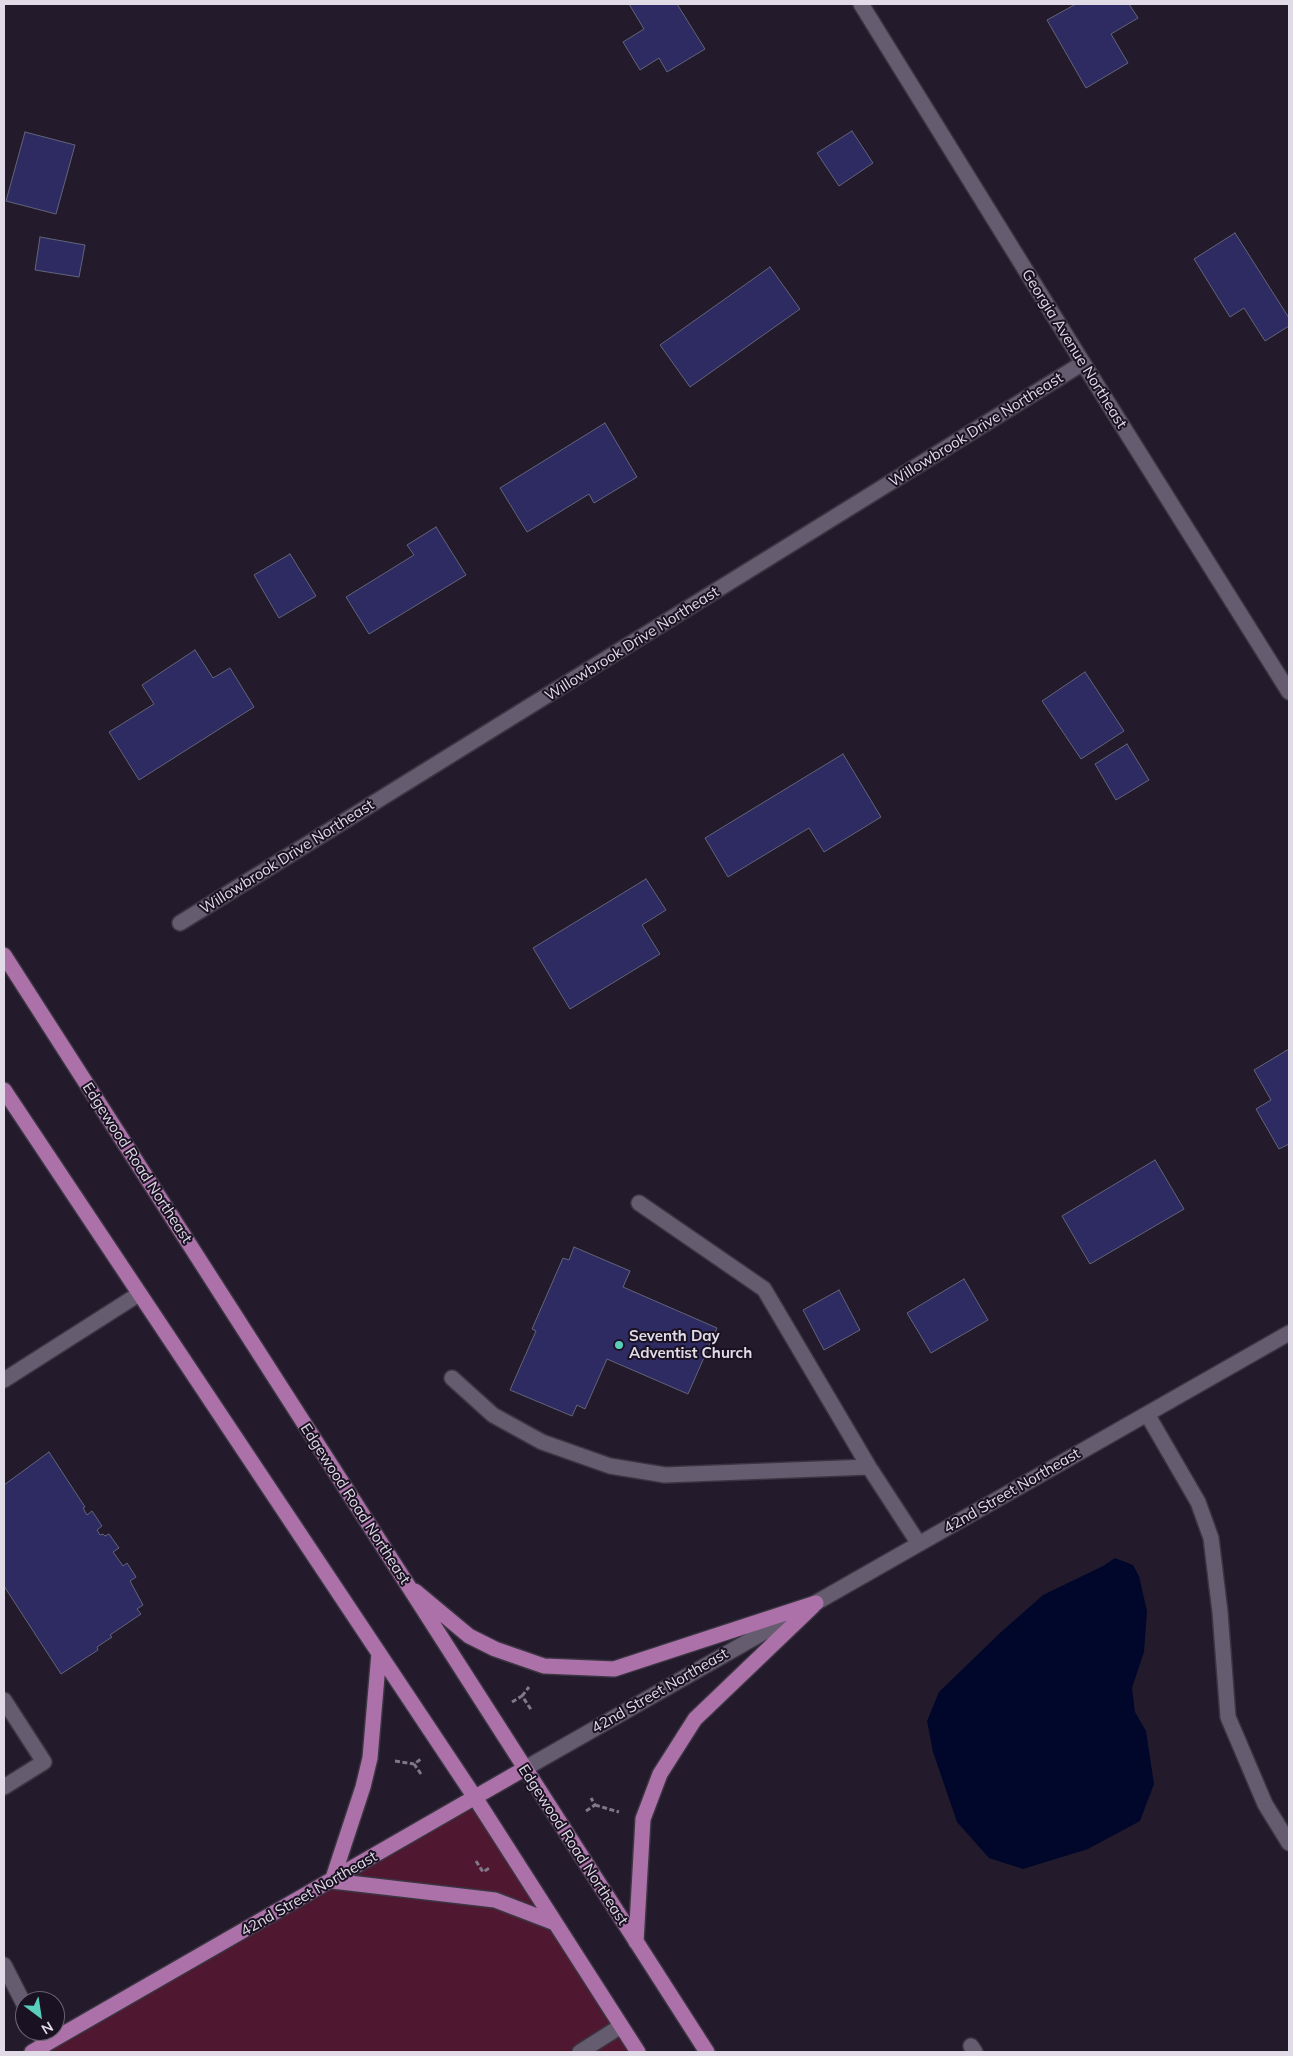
<!DOCTYPE html>
<html>
<head>
<meta charset="utf-8">
<style>
	body { margin:0 }
	#map { position:relative; width:1293px; height:2056px; overflow:hidden; background:#231b2c; font-family:Mulish,sans-serif }
	canvas { display:block }
	.frame { position:absolute; inset:0; border:5px solid #e0dbe7; pointer-events:none }
	.north { position:absolute; left:15px; top:1991px; width:50px; height:50px; box-sizing:border-box; background:#1a1222; border:1px solid #696271; border-radius:50%; rotate:149deg; font-size:14px; font-weight:700; line-height:20px; text-align:center; color:#e0dbe7 }
	.north::after { content:''; display:block; margin:auto; width:18px; height:22px; background:#5acebd; clip-path:polygon(50% 0,100% 100%,50% 72%,0 100%) }
</style>
</head>
<body>
<div id="map">
<canvas width="1293" height="2056"></canvas>
<div class="frame"></div>
<div class="north">N</div>
</div>
<script>
const ctx = document.querySelector('canvas').getContext('2d');
ctx.lineJoin = 'round';
function paint(path, color) {
  ctx.fillStyle = color;
  ctx.fill(path, 'evenodd');
}
function poly(rows) {
  const path = new Path2D();
  for (const r of rows) {
    path.moveTo(r[0], r[1]);
    for (let i = 2; i < r.length; i += 2) path.lineTo(r[i], r[i + 1]);
  }
  return path;
}
function strokePath(path, color, width, dash) {
  ctx.strokeStyle = color;
  ctx.lineWidth = width;
  ctx.lineCap = dash ? 'butt' : 'round';
  ctx.setLineDash(dash || []);
  ctx.stroke(path);
}
function label(font, color, halo, rows, align = 'center') {
  ctx.font = font + ' Mulish,sans-serif';
  ctx.lineWidth = 4;
  ctx.setLineDash([]);
  ctx.textBaseline = 'middle';
  ctx.strokeStyle = halo;
  ctx.fillStyle = color;
  for (const [text, x, y, turn = 0] of rows) {
    ctx.save();
    ctx.translate(x, y);
    ctx.rotate((+turn || 0) * Math.PI / 180);
    ctx.textAlign = isNaN(turn) ? turn : align;
    if (halo) ctx.strokeText(text, 0, 0);
    ctx.fillText(text, 0, 0);
    ctx.restore();
  }
}
paint(poly([
	[476,1799,638,2052,32,2052]
]), '#501730');
paint(poly([
	[1115,1558,1133,1565,1139,1576,1147,1611,1144,1652,1132,1688,1135,1712,1146,1731,1154,1784,1140,1821,1088,1849,1023,1869,989,1858,957,1822,933,1752,927,1721,939,1692,1001,1632,1043,1595,1103,1566]
]), '#00072a');
const building = poly([
	[629,4,677,4,705,49,667,72,659,58,640,70,623,42,644,29,629,4],
	[1076,4,1129,4,1138,18,1111,34,1128,63,1086,88,1047,20,1076,4],
	[852,131,873,163,839,186,817,153,852,131],
	[25,132,75,145,56,214,6,201,25,132],
	[1235,233,1289,318,1289,326,1265,341,1244,308,1230,317,1194,259,1235,233],
	[40,237,85,245,79,277,35,270,40,237],
	[770,267,800,309,690,387,660,345,770,267],
	[605,423,637,477,594,503,589,494,527,532,500,488,605,423],
	[436,527,466,575,369,634,346,597,414,555,407,545,436,527],
	[290,554,316,596,279,618,254,575,290,554],
	[195,650,213,678,230,668,254,707,139,780,109,732,154,704,142,685,195,650],
	[1085,672,1124,731,1081,759,1042,701,1085,672],
	[1127,744,1149,780,1116,800,1095,764,1127,744],
	[843,754,881,817,824,852,809,828,728,877,705,838,843,754],
	[646,879,666,910,642,925,660,954,570,1009,533,948,646,879],
	[1289,1049,1289,1144,1279,1149,1256,1109,1271,1100,1254,1070,1289,1049],
	[1155,1160,1184,1209,1090,1264,1062,1216,1155,1160],
	[574,1247,630,1271,623,1287,717,1328,688,1394,607,1359,585,1409,577,1405,572,1416,510,1390,536,1331,532,1329,563,1258,569,1260,574,1247],
	[964,1279,988,1320,931,1353,907,1313,964,1279],
	[839,1290,860,1330,824,1350,803,1310,839,1290],
	[49,1452,85,1507,83,1508,87,1515,92,1511,102,1526,97,1530,100,1535,103,1534,105,1536,109,1534,119,1548,113,1552,123,1566,127,1563,136,1577,130,1581,143,1605,137,1609,141,1614,110,1635,112,1637,97,1647,98,1650,61,1674,4,1586,4,1485,49,1452]
]);
paint(building, '#2e2b63');
strokePath(building, '#626479', 1);
const minor = poly([
	[861,4,1083,363,1289,692],
	[180,923,1083,363],
	[639,1203,764,1289,869,1467,919,1544],
	[452,1378,493,1415,542,1442,610,1466,665,1475,869,1467],
	[4,1380,139,1294],
	[1147,1414,1198,1502,1211,1538,1220,1612,1228,1717,1265,1804,1289,1843],
	[4,1700,44,1762,4,1787],
	[524,1769,1289,1333],
	[4,1965,25,2006],
	[38,2031,45,2045],
	[971,2046,975,2052],
	[580,2052,621,2026]
]);
const major = poly([
	[4,955,707,2052],
	[4,1090,476,1799,638,2052],
	[415,1591,469,1636,495,1649,544,1666,614,1669,816,1603],
	[332,1881,363,1787,370,1758,379,1653],
	[332,1881,495,1900,555,1923],
	[636,1942,643,1819,660,1774,695,1719,813,1606],
	[32,2052,524,1769]
]);
strokePath(minor, '#3b3542', 18);
strokePath(major, '#3b3542', 18);
strokePath(poly([
	[522,1696,529,1687],
	[512,1702,522,1696,532,1711],
	[395,1761,414,1764],
	[421,1774,414,1764,421,1759],
	[595,1805,619,1812],
	[586,1811,595,1805,591,1798],
	[476,1861,483,1872,491,1867]
]), '#7f7987', 3, [5, 2.5]);
strokePath(minor, '#665c70', 15);
strokePath(major, '#ab71a8', 15);
for (const [x, y, r, color] of [
	[619,1345,5,"#5acebd"]
]) {
  const dot = new Path2D();
  dot.arc(x, y, r, 0, 2 * Math.PI);
  ctx.fillStyle = color;
  ctx.fill(dot);
  strokePath(dot, '#1a1222', 2);
}
label('15px', '#e0dbe7', '#1a1222', [
	["Georgia Avenue Northeast",1074,349,58],
	["Willowbrook Drive Northeast",976,430,-32],
	["Willowbrook Drive Northeast",632,644,-32],
	["Willowbrook Drive Northeast",287,857,-32],
	["Edgewood Road Northeast",137,1163,57],
	["42nd Street Northeast",1012,1491,-30],
	["Edgewood Road Northeast",355,1504,57],
	["42nd Street Northeast",660,1691,-30],
	["Edgewood Road Northeast",573,1845,57],
	["42nd Street Northeast",309,1894,-30]
]);
label('bold 15px', '#e0dbe7', '#1a1222', [
	["Seventh Day",629,1336],
	["Adventist Church",629,1353]
], 'left');
</script>
</body>
</html>
